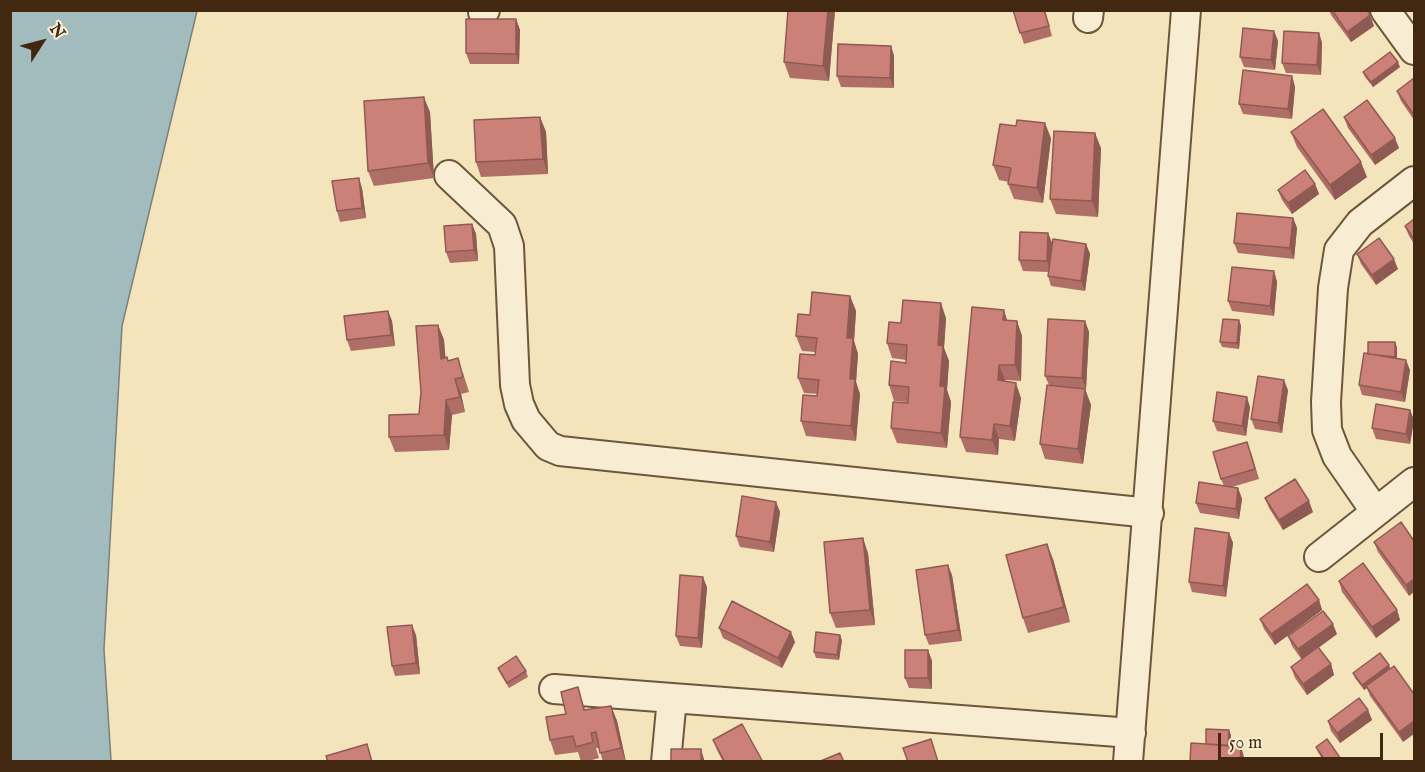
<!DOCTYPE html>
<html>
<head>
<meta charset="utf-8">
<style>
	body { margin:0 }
	#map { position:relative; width:1425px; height:772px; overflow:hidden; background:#f4e4bc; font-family:"IM FELL English",serif }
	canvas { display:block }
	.frame { position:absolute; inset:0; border:12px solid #422711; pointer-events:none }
	.north { position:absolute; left:12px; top:12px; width:60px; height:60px; -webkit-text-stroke:4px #f8edd3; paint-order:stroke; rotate:54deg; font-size:16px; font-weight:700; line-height:24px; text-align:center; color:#422711 }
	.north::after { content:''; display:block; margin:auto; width:21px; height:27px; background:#422711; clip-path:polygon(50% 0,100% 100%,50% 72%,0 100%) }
	.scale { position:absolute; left:1218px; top:733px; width:165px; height:27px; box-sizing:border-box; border:3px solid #422711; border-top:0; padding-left:8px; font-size:18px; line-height:21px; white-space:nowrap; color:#422711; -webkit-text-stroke:4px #f8edd3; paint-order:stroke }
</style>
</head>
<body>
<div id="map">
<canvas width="1425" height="772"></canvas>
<div class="frame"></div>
<div class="north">N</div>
<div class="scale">50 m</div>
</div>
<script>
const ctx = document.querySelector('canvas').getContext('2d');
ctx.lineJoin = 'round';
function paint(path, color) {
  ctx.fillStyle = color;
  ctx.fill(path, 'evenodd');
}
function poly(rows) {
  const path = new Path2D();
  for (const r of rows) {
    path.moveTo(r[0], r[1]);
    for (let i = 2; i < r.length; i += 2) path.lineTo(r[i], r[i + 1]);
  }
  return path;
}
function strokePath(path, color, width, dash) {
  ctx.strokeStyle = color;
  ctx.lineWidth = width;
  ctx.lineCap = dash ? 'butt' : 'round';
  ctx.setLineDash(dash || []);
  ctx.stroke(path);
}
const water = poly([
	[10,11,197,11,122,326,104,649,111,761,11,761,10,11]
]);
paint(water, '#a2bbbd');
strokePath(water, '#7c8078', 1.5);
const minor = poly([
	[1385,10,1414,50],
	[483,12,485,10],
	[1088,18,1089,10],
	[449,175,502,225,509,246,515,385,519,404,526,420,548,446,560,451,1149,513],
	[1375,511,1337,456,1327,430,1326,402,1333,288,1339,250,1360,223,1414,181],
	[1319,557,1414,482],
	[554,689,1131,733],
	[666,762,672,698],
	[1128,762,1186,10]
]);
strokePath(minor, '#6e563c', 32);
strokePath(minor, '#f8edd3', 28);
paint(poly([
	[788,10,835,10,829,81,790,78,784,62],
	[1013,10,1045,10,1052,36,1024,44],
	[1329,10,1367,10,1374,26,1351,42,1331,15],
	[516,19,520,30,519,64,470,64,466,53],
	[1274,31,1278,41,1275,70,1244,67,1240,57],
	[1319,33,1322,43,1321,75,1286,73,1282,63],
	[891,46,894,56,894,88,841,87,837,76],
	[1400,67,1373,87,1365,77,1363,72],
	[1292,76,1295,87,1292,119,1243,114,1239,104],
	[1414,78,1414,120,1401,101,1397,91],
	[430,112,434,178,374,186,368,171],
	[540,117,546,132,548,174,481,177,476,162],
	[1344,117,1399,148,1375,165,1348,128],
	[1016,126,1051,138,1043,203,1014,199,1008,184,1009,182,999,180,993,165],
	[1291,132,1367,177,1335,200,1297,147],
	[1101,148,1098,217,1056,214,1050,199],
	[1315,184,1319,194,1292,214,1282,200,1278,190],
	[362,188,366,218,340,222,337,211],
	[1293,218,1297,228,1294,259,1238,253,1234,243],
	[1414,219,1414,244,1409,236,1405,226],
	[472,224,476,234,478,261,450,263,446,252],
	[1048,233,1052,243,1086,244,1090,254,1085,291,1051,286,1048,276,1048,272,1023,271,1019,260],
	[1357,254,1398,269,1376,285,1361,264],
	[1274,271,1277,282,1274,316,1232,311,1228,301],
	[850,296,856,311,854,341,858,354,856,382,860,394,856,441,806,436,801,421,817,396,818,394,804,393,798,378,815,355,815,352,802,351,796,336,810,315],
	[388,311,392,321,395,346,351,351,347,340],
	[946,318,944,348,949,361,947,390,951,402,947,448,897,443,891,428,908,403,908,402,894,401,889,385,906,363,906,360,892,358,887,343,901,323],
	[1007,320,1017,321,1022,336,1021,381,1005,380,1004,381,1021,398,1015,441,999,439,998,455,966,452,960,437],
	[1239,320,1241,326,1239,349,1222,347,1220,342],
	[1085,321,1089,332,1086,389,1070,387,1085,389,1091,405,1083,464,1045,459,1040,444,1049,385,1045,376],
	[438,325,444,340,445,357,448,361,463,373,469,392,461,394,465,412,452,415,449,450,395,452,389,437,419,414],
	[1397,347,1397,358,1410,370,1405,402,1362,395,1359,385,1368,354],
	[1288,390,1282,433,1255,429,1251,419],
	[1250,407,1246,436,1217,431,1213,421],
	[1410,410,1414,420,1410,444,1376,439,1372,428],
	[1251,452,1259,479,1232,487,1238,488,1242,499,1239,519,1200,513,1196,503,1224,486,1221,479],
	[1265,498,1313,512,1283,530,1269,508],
	[776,502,780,512,774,552,740,547,736,536],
	[1229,533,1233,543,1226,597,1192,592,1189,582],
	[1414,541,1409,596,1378,552,1374,542],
	[868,553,875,625,836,628,830,613],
	[1053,559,1070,622,1028,633,1023,618],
	[952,575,962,641,929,645,925,635],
	[1339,581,1397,610,1400,620,1376,638,1342,592],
	[707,587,702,648,680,646,676,636],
	[1319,600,1322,610,1275,645,1264,629,1260,619],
	[719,628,795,642,782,668,723,638],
	[1337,634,1318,648,1331,664,1334,675,1307,695,1295,678,1291,667,1302,660,1292,646,1288,636],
	[416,635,420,674,395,676,392,666],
	[842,640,839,660,816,658,814,652],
	[928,650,932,661,932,689,909,688,905,678],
	[1389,665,1390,668,1403,742,1370,696,1367,688,1364,690,1355,678,1353,673],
	[498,668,526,671,528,677,509,688,500,673],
	[578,687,585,710,611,706,617,721,626,762,603,762,599,748,596,748,599,758,585,762,581,762,578,752,555,755,550,740,566,714],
	[1368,710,1372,720,1340,743,1331,731,1328,721],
	[713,740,763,762,723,762,717,750],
	[1316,747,1343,762,1324,762,1318,752]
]), '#af6f67');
paint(poly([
	[828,10,835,10,829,81,823,66],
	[1370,15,1374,26,1351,42,1347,32],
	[516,19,520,30,519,64,516,54],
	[1274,31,1278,41,1275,70,1271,60],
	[1319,33,1322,43,1321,75,1317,65],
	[891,46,894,56,894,88,890,78],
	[1398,62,1400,67,1373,87,1371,82],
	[1292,76,1295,87,1292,119,1288,109],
	[424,97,430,112,434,178,428,163],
	[540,117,546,132,548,174,543,159],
	[1045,123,1051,138,1043,203,1037,188],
	[1095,133,1101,148,1098,217,1092,201],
	[1395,138,1399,148,1375,165,1371,155],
	[1361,162,1367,177,1335,200,1330,185],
	[359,178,362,188,366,218,362,208],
	[1315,184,1319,194,1292,214,1288,203],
	[1293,218,1297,228,1294,259,1290,248],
	[472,224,476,234,478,261,474,250],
	[1048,233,1052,243,1051,272,1047,261],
	[1086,244,1090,254,1085,291,1081,281],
	[1394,259,1398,269,1376,285,1372,275],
	[1274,271,1277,282,1274,316,1270,306],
	[850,296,856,311,854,341,858,354,856,382,860,394,856,441,851,426,847,338],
	[941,303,946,318,944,348,949,361,947,390,951,402,947,448,941,433,938,345],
	[1004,310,1009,326,1003,320],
	[388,311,392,321,395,346,391,335],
	[1239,320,1241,326,1239,349,1237,343],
	[1017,321,1022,336,1021,381,1015,365],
	[1085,321,1089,332,1086,389,1082,378],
	[438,325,444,340,447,374,441,359],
	[1395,342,1397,347,1397,363,1395,357],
	[1406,360,1410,370,1405,402,1401,392],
	[999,365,1005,380,1003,396,998,380],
	[455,379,461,394,465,412,460,397],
	[1284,380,1288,390,1282,433,1278,423],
	[1016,383,1021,398,1015,441,1010,426],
	[1085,389,1091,405,1083,464,1078,449],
	[1247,397,1250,407,1246,436,1242,426],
	[446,400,452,415,449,450,444,435],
	[1410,410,1414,420,1410,444,1406,434],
	[994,424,999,439,998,455,992,440],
	[1238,488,1242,499,1239,519,1236,509],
	[1309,501,1313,512,1283,530,1279,520],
	[776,502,780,512,774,552,770,542],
	[1229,533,1233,543,1226,597,1223,586],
	[863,538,868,553,875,625,870,610],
	[1047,544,1053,559,1070,622,1064,607],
	[948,565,952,575,962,641,958,630],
	[703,577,707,587,702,648,698,638],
	[1414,579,1414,592,1409,596,1406,585],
	[1319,600,1322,610,1275,645,1271,634],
	[1397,610,1400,620,1376,638,1372,627],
	[1333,624,1337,634,1302,660,1298,649],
	[412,625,416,635,420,674,416,663],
	[791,632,795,642,782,668,778,658],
	[840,635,842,640,839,660,837,655],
	[928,650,932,661,932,689,928,678],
	[1331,664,1334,675,1307,695,1303,684],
	[1389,665,1391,670,1364,690,1362,685],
	[611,706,617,721,626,762,621,748],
	[1368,710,1372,720,1340,743,1337,733],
	[1414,721,1414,734,1403,742,1399,732],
	[1229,730,1231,735,1230,753,1228,748],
	[1241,746,1244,757,1244,762,1240,762],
	[701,749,704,759,704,762,701,762]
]), '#8f5a54');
const building = poly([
	[788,10,828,10,823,66,784,62,788,10],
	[1013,10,1044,10,1049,26,1020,33,1013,10],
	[1332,10,1367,10,1370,15,1347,32,1332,10],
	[466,19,516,19,516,54,466,53,466,19],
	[1243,28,1274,31,1271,60,1240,57,1243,28],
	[1284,31,1319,33,1317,65,1282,63,1284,31],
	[838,44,891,46,890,78,837,76,838,44],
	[1390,52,1398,62,1371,82,1363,72,1390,52],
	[1243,70,1292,76,1288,109,1239,104,1243,70],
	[1414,78,1414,115,1397,91,1414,78],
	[424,97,428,163,368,171,364,101,424,97],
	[1367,100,1395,138,1371,155,1344,117,1367,100],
	[1323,109,1361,162,1330,185,1291,132,1323,109],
	[540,117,543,159,476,162,474,120,540,117],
	[1017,120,1045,123,1037,188,1008,184,1011,168,993,165,1000,124,1016,126,1017,120],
	[1054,131,1095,133,1092,201,1050,199,1054,131],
	[1305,170,1315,184,1288,203,1278,190,1305,170],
	[359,178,362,208,337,211,332,181,359,178],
	[1237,213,1293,218,1290,248,1234,243,1237,213],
	[1414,219,1414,239,1405,226,1414,219],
	[472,224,474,250,446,252,444,226,472,224],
	[1020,232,1048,233,1047,261,1019,260,1020,232],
	[1379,238,1394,259,1372,275,1357,254,1379,238],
	[1053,239,1086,244,1081,281,1048,276,1053,239],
	[1232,267,1274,271,1270,306,1228,301,1232,267],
	[812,292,850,296,847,338,853,338,850,379,855,379,851,426,801,421,803,395,817,396,819,380,798,378,800,354,815,355,817,338,796,336,798,314,810,315,812,292],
	[903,300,941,303,938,345,943,346,940,386,945,387,941,433,891,428,893,402,908,403,909,387,889,385,891,361,906,363,907,345,887,343,889,322,901,323,903,300],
	[972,307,1004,310,1003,320,1017,321,1015,365,999,365,998,380,1016,383,1010,426,994,424,992,440,960,437,972,307],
	[388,311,391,335,347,340,344,316,388,311],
	[1048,319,1085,321,1082,378,1045,376,1048,319],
	[1223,319,1239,320,1237,343,1220,342,1223,319],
	[438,325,441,359,447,357,448,361,458,358,463,377,455,379,460,397,446,400,444,435,389,437,389,415,419,414,421,392,416,326,438,325],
	[1368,342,1395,342,1395,357,1368,354,1368,342],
	[1364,353,1406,360,1401,392,1359,385,1364,353],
	[1258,376,1284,380,1278,423,1251,419,1258,376],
	[1047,385,1085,389,1078,449,1040,444,1047,385],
	[1217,392,1247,397,1242,426,1213,421,1217,392],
	[1376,404,1410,410,1406,434,1372,428,1376,404],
	[1247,442,1255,469,1221,479,1213,452,1247,442],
	[1295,479,1309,501,1279,520,1265,498,1295,479],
	[1199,482,1238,488,1236,509,1196,503,1199,482],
	[742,496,776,502,770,542,736,536,742,496],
	[1401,522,1414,541,1414,579,1406,585,1374,542,1401,522],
	[1195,528,1229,533,1223,586,1189,582,1195,528],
	[863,538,870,610,830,613,824,542,863,538],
	[1047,544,1064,607,1023,618,1006,555,1047,544],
	[1363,563,1397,610,1372,627,1339,581,1363,563],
	[948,565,958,630,925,635,916,570,948,565],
	[680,575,703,577,698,638,676,636,680,575],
	[1307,584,1319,600,1271,634,1260,619,1307,584],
	[732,601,791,632,778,658,719,628,732,601],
	[1323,611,1333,624,1298,649,1288,636,1323,611],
	[412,625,416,663,392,666,387,627,412,625],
	[816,632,840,635,837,655,814,652,816,632],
	[1318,647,1331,664,1303,684,1291,667,1318,647],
	[905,650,928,650,928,678,905,678,905,650],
	[1380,653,1389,665,1362,685,1353,673,1380,653],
	[516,656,526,671,507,683,498,668,516,656],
	[1394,666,1414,694,1414,721,1399,732,1366,686,1394,666],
	[578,687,584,710,611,706,621,748,600,753,596,732,591,733,593,742,576,747,573,736,550,740,546,717,566,714,561,692,578,687],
	[1359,698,1368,710,1337,733,1328,721,1359,698],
	[742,724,763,762,725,762,713,740,742,724],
	[1206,729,1229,730,1228,746,1206,744,1206,729],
	[931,739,938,762,908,762,903,748,931,739],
	[1327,739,1343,762,1326,762,1316,747,1327,739],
	[1191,743,1241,746,1240,762,1190,762,1191,743],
	[367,744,372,762,328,762,326,756,367,744],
	[671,749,701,749,701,762,671,762,671,749],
	[840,753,844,762,818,762,840,753]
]);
paint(building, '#cc8178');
strokePath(building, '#8f5a54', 1.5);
</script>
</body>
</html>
